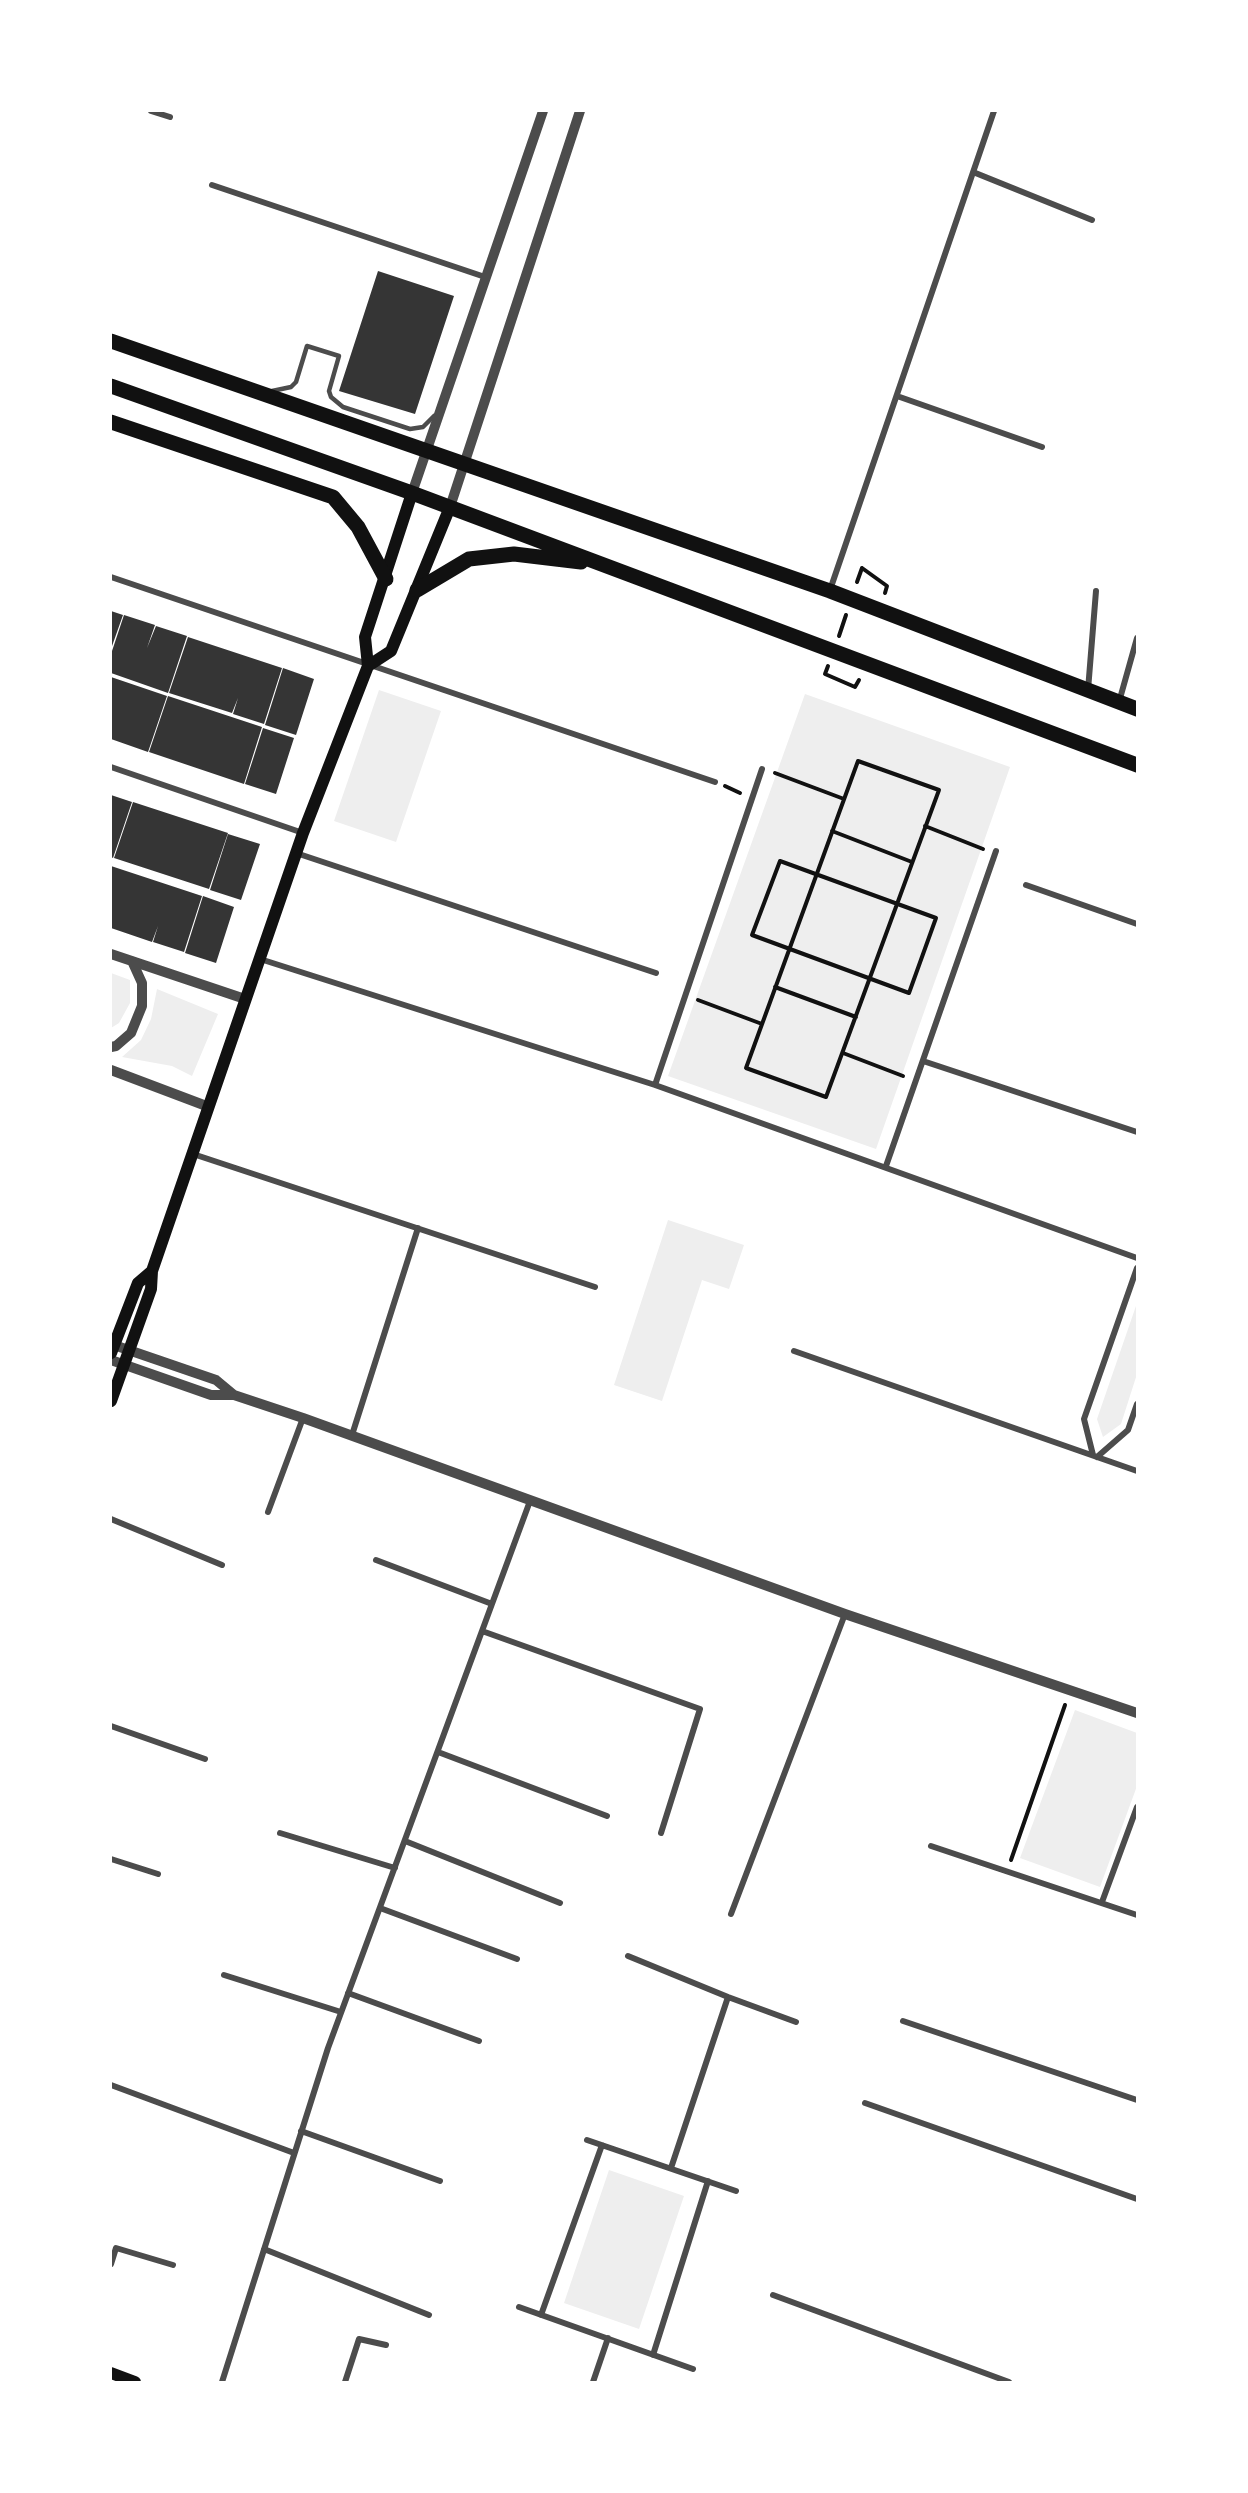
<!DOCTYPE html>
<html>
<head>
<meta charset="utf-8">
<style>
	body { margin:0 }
	#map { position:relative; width:1248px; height:2493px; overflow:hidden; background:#fff; font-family:"Roboto Serif",serif }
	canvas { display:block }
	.frame { position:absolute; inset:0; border:112px solid #fff; pointer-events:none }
</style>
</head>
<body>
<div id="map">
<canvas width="1248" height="2493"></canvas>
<div class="frame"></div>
</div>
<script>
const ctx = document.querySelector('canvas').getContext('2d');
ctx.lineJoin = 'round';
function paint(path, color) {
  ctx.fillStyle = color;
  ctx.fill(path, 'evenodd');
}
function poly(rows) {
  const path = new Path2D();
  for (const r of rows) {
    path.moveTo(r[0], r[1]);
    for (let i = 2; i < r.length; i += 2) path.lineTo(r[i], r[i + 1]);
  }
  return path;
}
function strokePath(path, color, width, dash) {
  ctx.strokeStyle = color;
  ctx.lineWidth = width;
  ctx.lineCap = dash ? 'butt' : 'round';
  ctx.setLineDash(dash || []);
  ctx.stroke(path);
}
paint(poly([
	[379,690,441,711,396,842,334,821],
	[805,694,1010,767,876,1149,668,1076],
	[111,973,130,980,130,1003,119,1023,111,1028],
	[157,989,218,1014,192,1076,172,1066,122,1057,141,1040,151,1019],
	[668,1220,744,1245,729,1289,702,1280,662,1401,614,1385],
	[1137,1303,1137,1374,1121,1424,1103,1437,1097,1419],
	[1075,1710,1137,1733,1137,1786,1100,1887,1020,1858],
	[609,2170,684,2196,639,2329,564,2303]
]), '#eee');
paint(poly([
	[378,271,454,296,415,414,339,391],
	[111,611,123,615,111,649],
	[124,615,155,625,147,648,156,626,187,636,168,693,111,673,111,654],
	[188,637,282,668,264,724,233,714,238,698,232,713,169,693],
	[283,668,314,679,296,735,265,725],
	[111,677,167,696,148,752,111,739],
	[168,696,262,727,244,784,149,752],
	[263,728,294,738,276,794,245,784],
	[111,795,132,802,113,858,111,857],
	[133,802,228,833,209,889,114,858],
	[228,834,260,844,241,900,210,890],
	[111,866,202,896,184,952,153,942,158,926,152,942,111,928],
	[203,896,234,907,216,963,185,953]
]), '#353535');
strokePath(poly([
	[857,582,862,568,887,586,885,593],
	[839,636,846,615],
	[828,666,825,674,855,687,859,680],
	[858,761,939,790,826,1097,746,1068,858,761],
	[775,773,844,799],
	[725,786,740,793],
	[925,826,983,849],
	[832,831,912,862],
	[780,861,936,918,909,993,752,935,780,861],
	[775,987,856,1017],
	[698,1000,762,1024],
	[843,1053,903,1076],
	[1011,1860,1065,1705]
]), '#111', 4);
strokePath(poly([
	[272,391,291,387,296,382,307,346,339,356,329,391,331,397,343,407,410,429,423,427,434,416]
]), '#4c4c4c', 4.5);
strokePath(poly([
	[151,111,170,117],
	[973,172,1092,220],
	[212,185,485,277],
	[897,396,1042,447],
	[111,577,715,782],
	[830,590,994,111],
	[1088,690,1096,591],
	[1119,702,1137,638],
	[111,767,303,833],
	[296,853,656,973],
	[1026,885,1137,924],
	[260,959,655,1085,1137,1258],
	[923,1061,1137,1132],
	[655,1085,762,769],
	[193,1154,595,1287],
	[886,1166,996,851],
	[794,1351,1137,1471],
	[352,1435,418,1228],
	[1093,1455,1084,1419,1137,1268],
	[1097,1457,1128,1430,1137,1404],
	[268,1512,303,1418],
	[111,1519,222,1565],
	[376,1560,492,1604],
	[482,1631,700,1709,661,1833],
	[111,1726,205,1759],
	[438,1752,607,1816],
	[280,1833,395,1868],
	[405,1841,560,1903],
	[931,1846,1137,1915],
	[111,1859,158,1874],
	[1102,1902,1137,1807],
	[380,1908,517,1959],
	[731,1914,845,1614],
	[628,1956,728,1997,796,2022],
	[224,1975,341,2012],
	[348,1993,479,2041],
	[903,2021,1137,2100],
	[111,2085,294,2153],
	[865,2103,1137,2199],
	[301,2131,440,2181],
	[587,2140,736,2191],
	[671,2168,728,1997],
	[264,2249,429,2315],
	[111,2264,116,2248,173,2265],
	[773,2295,1009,2382],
	[519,2307,693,2369],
	[541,2315,602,2145],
	[653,2355,708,2181],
	[222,2382,328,2048,530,1501],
	[345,2382,359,2339,386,2345],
	[593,2382,608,2338]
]), '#4c4c4c', 6);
strokePath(poly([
	[412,493,543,111],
	[450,507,580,111],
	[111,954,245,999],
	[111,1047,116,1046,131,1033,142,1006,142,983,132,961],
	[111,1070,209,1107],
	[111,1344,216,1380,234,1395],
	[111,1360,211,1395,234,1395,303,1418,845,1614,1137,1713]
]), '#4c4c4c', 10);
strokePath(poly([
	[368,666,391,651,450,507],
	[111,1353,138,1283,152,1271],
	[111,1401,151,1289,152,1271,303,833,368,666,365,637,412,493],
	[111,2373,135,2382]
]), '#111', 12);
strokePath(poly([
	[111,341,830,591,1137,709],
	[111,386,412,493,1137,765],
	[111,422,333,497,358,527,386,579],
	[417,590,469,559,514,554,581,562]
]), '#111', 15);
</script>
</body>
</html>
